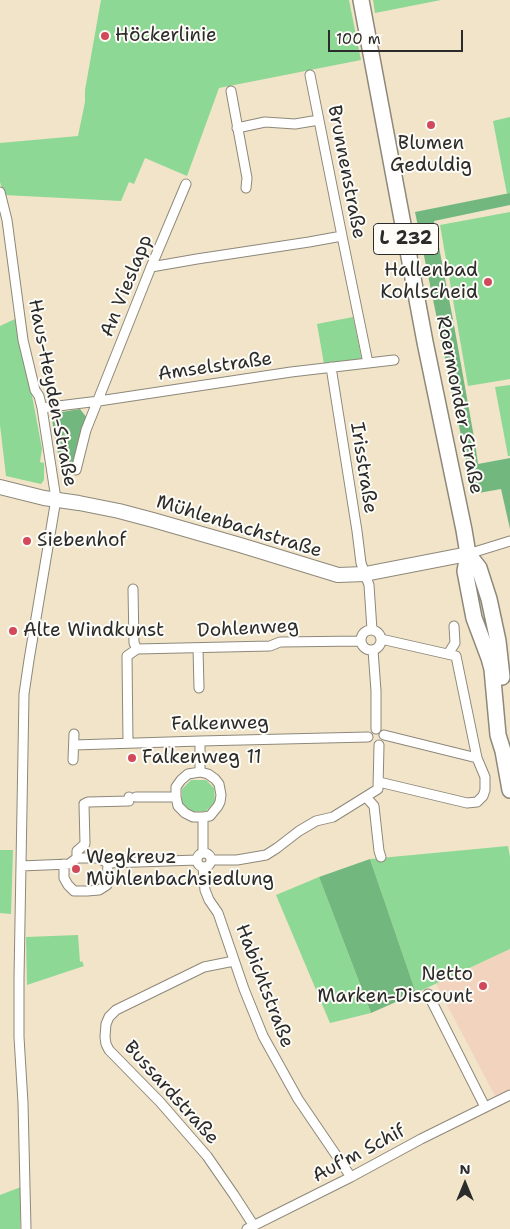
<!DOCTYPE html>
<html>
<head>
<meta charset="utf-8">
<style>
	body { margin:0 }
	#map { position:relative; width:510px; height:1229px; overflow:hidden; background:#f1e4c9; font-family:"Shantell Sans",sans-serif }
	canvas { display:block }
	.north { position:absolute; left:440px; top:1159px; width:50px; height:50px; -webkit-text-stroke:4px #fdfcf7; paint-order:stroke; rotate:0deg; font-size:14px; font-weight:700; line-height:20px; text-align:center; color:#2b2b2b }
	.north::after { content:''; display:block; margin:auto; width:18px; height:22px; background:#2b2b2b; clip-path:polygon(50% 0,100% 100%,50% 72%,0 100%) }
	.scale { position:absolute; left:328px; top:30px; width:135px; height:22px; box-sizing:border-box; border:2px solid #2b2b2b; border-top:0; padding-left:6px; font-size:15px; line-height:18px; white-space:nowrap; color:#2b2b2b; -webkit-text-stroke:4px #fdfcf7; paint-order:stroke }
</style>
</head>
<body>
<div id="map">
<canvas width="510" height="1229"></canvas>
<div class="north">N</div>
<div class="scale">100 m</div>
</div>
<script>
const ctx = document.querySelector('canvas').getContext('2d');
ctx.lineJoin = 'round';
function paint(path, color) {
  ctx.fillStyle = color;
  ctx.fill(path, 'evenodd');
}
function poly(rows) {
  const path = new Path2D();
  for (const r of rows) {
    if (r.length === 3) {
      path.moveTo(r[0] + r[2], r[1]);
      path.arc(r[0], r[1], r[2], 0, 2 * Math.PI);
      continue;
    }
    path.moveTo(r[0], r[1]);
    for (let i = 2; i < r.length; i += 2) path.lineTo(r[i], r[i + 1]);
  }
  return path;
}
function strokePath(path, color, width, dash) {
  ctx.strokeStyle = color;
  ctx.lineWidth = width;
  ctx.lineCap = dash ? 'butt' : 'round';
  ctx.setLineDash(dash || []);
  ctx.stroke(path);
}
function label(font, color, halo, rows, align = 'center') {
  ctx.font = font + ' "Shantell Sans",sans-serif';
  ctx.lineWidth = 4;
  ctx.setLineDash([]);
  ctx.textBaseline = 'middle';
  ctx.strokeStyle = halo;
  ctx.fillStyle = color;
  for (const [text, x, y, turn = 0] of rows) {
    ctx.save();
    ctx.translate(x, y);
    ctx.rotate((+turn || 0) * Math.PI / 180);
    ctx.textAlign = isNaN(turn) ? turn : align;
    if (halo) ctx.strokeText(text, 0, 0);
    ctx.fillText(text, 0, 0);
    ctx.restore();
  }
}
paint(poly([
	[510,949,510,1090,495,1096,436,984]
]), '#f2d4be');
paint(poly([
	[101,0,349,0,361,60,219,88,187,176,145,158,134,184,129,182,121,201,4,195,0,182,0,143,78,136,85,102,85,90],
	[373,0,441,0,375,13],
	[510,117,510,193,507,194,493,121],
	[510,212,510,379,468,386,440,225],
	[353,317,361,356,361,359,324,364,317,324],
	[17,318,31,390,42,449,40,462,44,463,44,480,41,484,6,476,0,425,0,326],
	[510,385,510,456,508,456,495,387],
	[191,780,206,780,214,788,215,802,206,811,192,812,182,803,182,789],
	[508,846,510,857,510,949,416,993,370,859],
	[0,850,13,850,11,914,0,913],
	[319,877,371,1013,330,1023,276,895],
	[78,935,80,962,82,961,84,966,27,985,26,937],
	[21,1187,20,1229,0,1229,0,1195]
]), '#8dd894');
paint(poly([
	[510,193,510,205,434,221,454,325,475,443,478,464,510,458,510,529,501,489,473,494,415,212],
	[80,409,87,418,79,438,69,479,62,476,52,420,53,416,56,413],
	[370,859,416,993,371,1013,319,877]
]), '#72b87e');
const street = poly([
	[310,75,342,236,368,363],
	[231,91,247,178,246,188],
	[237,128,265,122,295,124,319,120],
	[0,192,7,220,23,340,35,390,39,396,42,408,56,499,29,660,24,694,19,978,19,1037,23,1103,26,1229],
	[151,267,197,259,309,242,342,236],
	[331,367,357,531,361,563,369,585,372,630],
	[42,408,99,401,291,372,394,360],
	[76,470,86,430,151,267,186,184],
	[468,554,510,541],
	[133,589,134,643,137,649],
	[371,640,10],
	[198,648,199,688],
	[373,650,376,691,376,729],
	[448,654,455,643,454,626],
	[384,735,477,758],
	[200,741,200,772],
	[128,743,127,656,137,649,270,646,280,642,361,641],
	[74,745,200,741,368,737],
	[73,760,74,734],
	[200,772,208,774,215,779,219,784,221,795,220,802,218,806,210,816,203,817,193,817,185,813,178,806,176,797,176,787,181,780,188,774,200,772],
	[379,782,467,803,477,802,483,796,485,790,485,777,477,758,456,656,381,639],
	[136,797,176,797],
	[366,797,374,806,379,851,381,857],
	[203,817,203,853],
	[204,860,7],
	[77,858,77,851,85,844,84,804,88,802,129,801,129,797],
	[211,860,237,860,266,855,277,848,299,831,316,821,333,817,378,789,379,745],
	[64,864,64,878,68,885,74,891,87,891,99,890,107,885,108,863],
	[21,866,69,864,77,858,98,858,108,863,197,860],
	[203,867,205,890,209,900,218,913,244,989,263,1036,298,1099,351,1177],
	[234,961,204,967,116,1010,109,1017,106,1024,105,1037,106,1044,109,1050,160,1102,207,1156,234,1195,254,1226],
	[428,994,485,1107],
	[247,1229,351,1177,421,1139,510,1095]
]);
const secondary = poly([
	[0,487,44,498,79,503,119,511,153,520,240,545,338,575,365,574,468,554]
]);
const primary = poly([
	[361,0,425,342,464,530,468,554,465,571,474,618,489,658,492,669,498,735,503,751,510,790],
	[468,554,479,568,489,599,498,641,502,677]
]);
strokePath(street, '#8e887a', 11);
strokePath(secondary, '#8e887a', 16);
strokePath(primary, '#8e887a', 18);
strokePath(street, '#fff', 9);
strokePath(secondary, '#fff', 14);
strokePath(primary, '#fff', 15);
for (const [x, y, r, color] of [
	[105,36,5,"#d1495b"],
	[431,125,5,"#d1495b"],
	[488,282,5,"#d1495b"],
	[27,541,5,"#d1495b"],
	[13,631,5,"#d1495b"],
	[132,758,5,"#d1495b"],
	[76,869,5,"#d1495b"],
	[483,986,5,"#d1495b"]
]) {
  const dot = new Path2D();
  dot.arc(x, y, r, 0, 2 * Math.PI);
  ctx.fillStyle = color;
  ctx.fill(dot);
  strokePath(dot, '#fdfcf7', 2);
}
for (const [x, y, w] of [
	[406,239,65]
]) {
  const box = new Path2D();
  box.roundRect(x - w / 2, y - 15.5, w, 31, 4);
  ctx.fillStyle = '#fdfcf7';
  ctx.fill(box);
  strokePath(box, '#2b2b2b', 1);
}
label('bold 18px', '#2b2b2b', null, [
	["L 232",406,239]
]);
label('19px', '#2b2b2b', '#fdfcf7', [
	["Höckerlinie",115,36],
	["Blumen",431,144,"center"],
	["Geduldig",431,166,"center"],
	["Hallenbad",478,271,"right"],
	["Kohlscheid",478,293,"right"],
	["Siebenhof",37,541],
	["Alte Windkunst",23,631],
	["Falkenweg 11",142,758],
	["Wegkreuz",86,858],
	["Mühlenbachsiedlung",86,880],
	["Netto",473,975,"right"],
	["Marken-Discount",473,997,"right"]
], 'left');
label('19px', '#2b2b2b', '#fdfcf7', [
	["Brunnenstraße",346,172,79],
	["An Vieslapp",127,286,-68],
	["Amselstraße",215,367,-8],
	["Haus-Heyden-Straße",52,393,79],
	["Roermonder Straße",459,405,79],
	["Irisstraße",363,468,81],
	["Mühlenbachstraße",239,527,17],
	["Dohlenweg",248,629,-3],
	["Falkenweg",220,724,-1],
	["Habichtstraße",264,986,69],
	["Bussardstraße",171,1093,48],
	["Auf'm Schif",359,1154,-28]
]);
</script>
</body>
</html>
